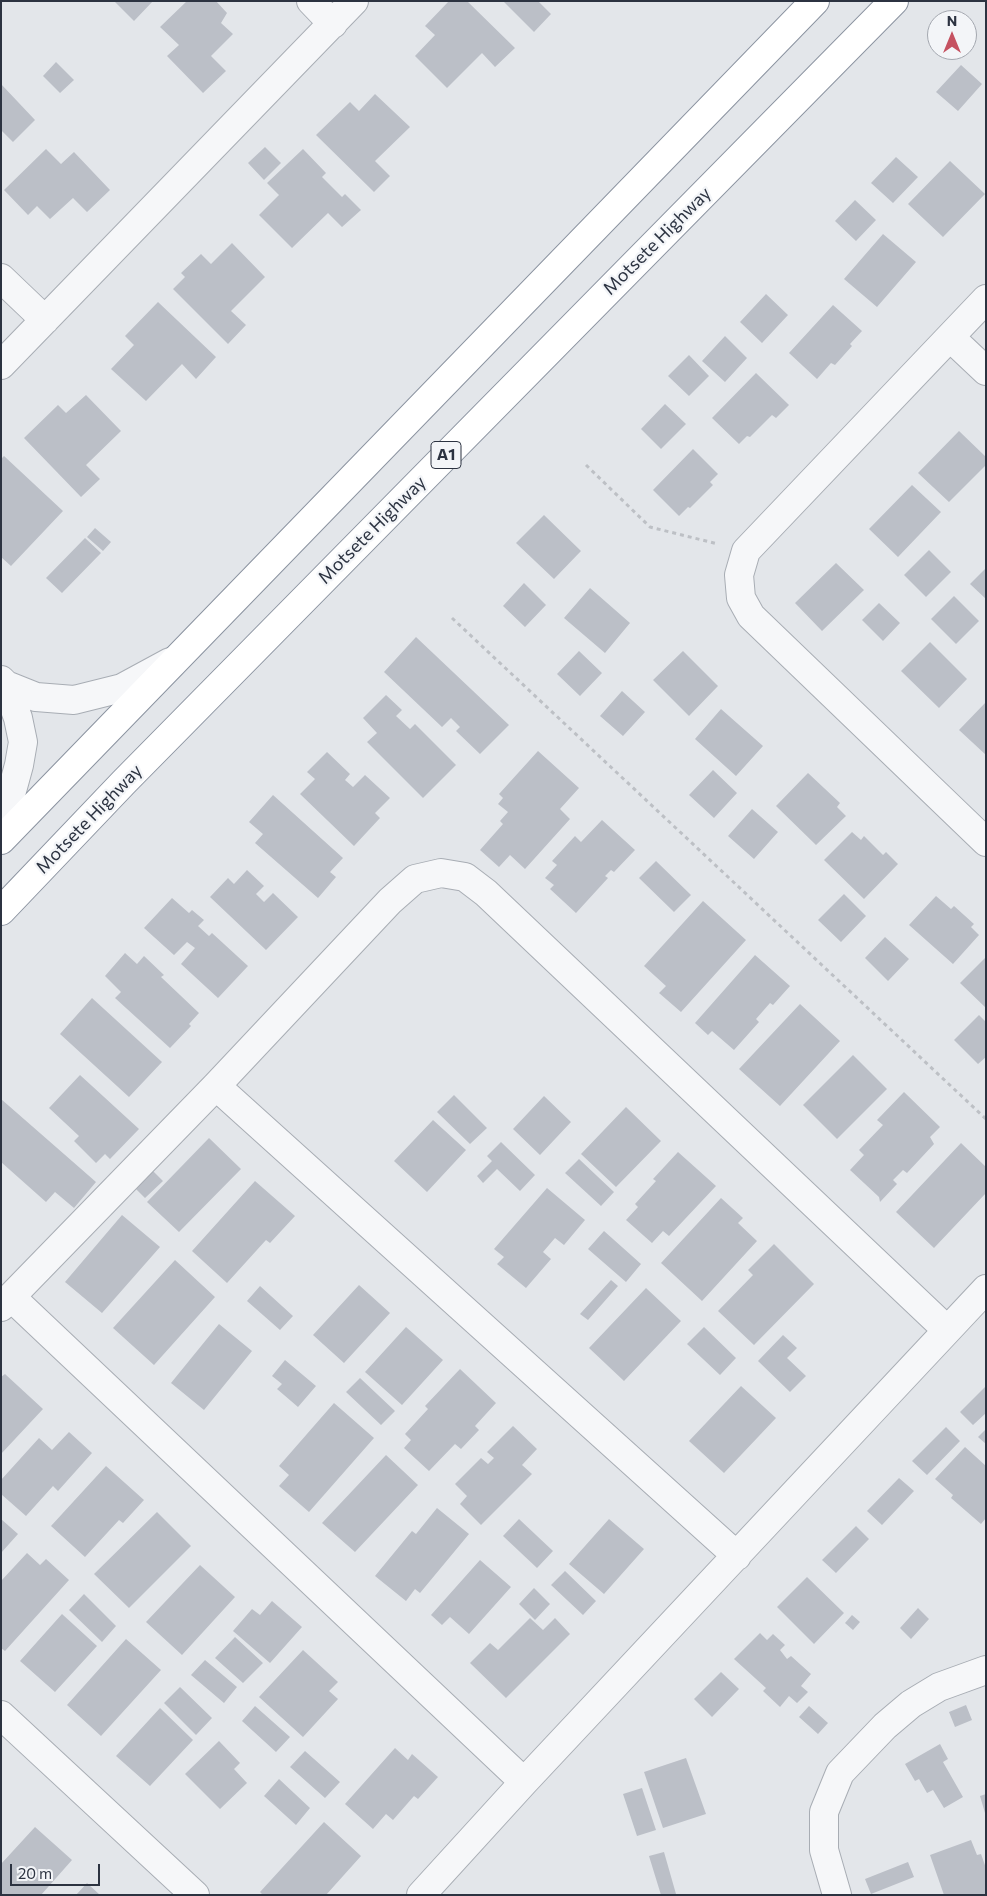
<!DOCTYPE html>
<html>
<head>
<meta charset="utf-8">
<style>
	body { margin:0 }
	#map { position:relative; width:987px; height:1896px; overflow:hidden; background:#e3e6ea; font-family:Commissioner,sans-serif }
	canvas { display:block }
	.frame { position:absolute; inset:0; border:2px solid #2c3341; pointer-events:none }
	.north { position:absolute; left:927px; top:10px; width:50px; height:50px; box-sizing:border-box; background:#f3f5f8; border:1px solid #a3a7af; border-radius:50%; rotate:0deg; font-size:14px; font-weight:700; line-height:20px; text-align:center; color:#2c3341 }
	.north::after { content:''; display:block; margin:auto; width:18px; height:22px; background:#c55261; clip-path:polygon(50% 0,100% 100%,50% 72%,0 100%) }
	.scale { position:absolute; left:10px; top:1864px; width:90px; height:22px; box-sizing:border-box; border:2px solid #2c3341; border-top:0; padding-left:6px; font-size:15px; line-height:18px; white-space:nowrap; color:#2c3341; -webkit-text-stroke:4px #f3f5f8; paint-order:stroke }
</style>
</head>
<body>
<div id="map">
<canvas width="987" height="1896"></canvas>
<div class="frame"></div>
<div class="north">N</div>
<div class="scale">20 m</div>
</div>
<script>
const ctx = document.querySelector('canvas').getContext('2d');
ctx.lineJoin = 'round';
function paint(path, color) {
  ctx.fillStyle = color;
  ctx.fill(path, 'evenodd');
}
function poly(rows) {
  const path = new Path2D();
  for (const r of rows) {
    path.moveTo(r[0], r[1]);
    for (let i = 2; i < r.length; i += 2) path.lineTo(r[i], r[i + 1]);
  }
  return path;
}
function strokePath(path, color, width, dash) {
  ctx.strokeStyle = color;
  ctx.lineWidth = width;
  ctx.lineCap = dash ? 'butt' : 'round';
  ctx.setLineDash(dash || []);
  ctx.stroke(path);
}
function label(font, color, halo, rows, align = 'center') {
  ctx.font = font + ' Commissioner,sans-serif';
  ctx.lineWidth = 4.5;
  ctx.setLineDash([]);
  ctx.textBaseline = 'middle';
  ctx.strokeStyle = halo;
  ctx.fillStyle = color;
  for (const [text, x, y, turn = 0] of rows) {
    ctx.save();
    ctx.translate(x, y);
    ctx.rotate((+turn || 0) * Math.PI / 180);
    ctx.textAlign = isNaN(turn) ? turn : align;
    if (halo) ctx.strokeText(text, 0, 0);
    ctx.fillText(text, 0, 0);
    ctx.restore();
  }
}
paint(poly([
	[114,1,153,1,134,21],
	[187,1,216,1,227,13,221,23,233,34,211,56,226,71,203,93,167,56,179,45,160,27],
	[449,1,467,1,515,48,495,67,482,53,447,88,415,56,435,35,425,26],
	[503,1,538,1,551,14,534,32],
	[56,62,74,80,60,93,43,76],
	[961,65,982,84,958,111,936,92],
	[1,84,35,120,13,142,1,130],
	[375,94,410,127,375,161,390,176,374,192,316,135,350,102,359,111],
	[265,147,281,163,264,180,248,163],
	[46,149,61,164,74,152,110,190,87,212,73,198,50,219,37,206,28,215,4,190],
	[303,149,326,173,322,177,342,197,345,194,361,210,342,227,328,213,292,248,259,215,279,195,267,183],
	[896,157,918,177,893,203,871,183],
	[950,161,985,194,943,237,908,204],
	[855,200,876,220,856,241,835,221],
	[883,234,916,262,877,307,844,279],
	[232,243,265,277,231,311,246,325,228,344,173,289,185,277,181,273,201,254,211,264],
	[766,294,788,315,762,343,740,322],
	[158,302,216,357,196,379,182,364,146,401,111,369,134,345,125,336],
	[833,305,862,331,850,344,852,346,835,365,831,363,817,379,789,353],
	[725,336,747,358,725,382,702,361],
	[689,355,709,376,689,396,668,376],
	[756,373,789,405,776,418,772,415,750,437,747,436,739,444,712,418],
	[86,395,121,431,86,465,100,479,81,497,24,438,58,405,66,413],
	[665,404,686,424,661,449,641,429],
	[959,431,986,457,986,465,949,502,918,473],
	[693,449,718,474,710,482,713,485,690,508,688,507,679,516,653,490],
	[4,456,63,511,11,566,1,557,1,459],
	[912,485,941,512,898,557,869,529],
	[544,515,581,551,554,579,516,543],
	[95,528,111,542,103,551,87,537],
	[85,538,101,553,62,593,46,578],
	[929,550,951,572,926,597,904,575],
	[836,563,864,590,822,631,795,603],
	[986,568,986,599,970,584],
	[524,583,546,605,525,627,503,606],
	[590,588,630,623,605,653,564,618],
	[954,596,979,621,956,644,931,619],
	[879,603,900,623,883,641,862,620],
	[416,637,509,725,480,754,456,731,460,727,451,718,442,727,384,672],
	[930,642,967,679,939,708,901,671],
	[579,651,602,673,580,696,557,674],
	[683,651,718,686,689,716,653,680],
	[622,691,645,712,623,736,600,716],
	[386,695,402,710,396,716,410,729,415,724,456,765,423,798,367,742,377,733,363,718],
	[986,702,986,755,959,730],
	[721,709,763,746,736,776,695,739],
	[538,751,579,788,560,809,570,819,525,869,510,855,499,867,480,850,503,824,500,821,508,812,498,804,503,798,499,794],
	[327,752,350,774,345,780,353,787,365,775,390,798,375,813,380,818,354,846,300,794,315,779,307,772],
	[713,770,737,793,714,818,689,795],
	[808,773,840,803,837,807,846,816,816,845,776,806],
	[273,795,343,858,330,872,336,877,318,898,255,843,263,834,249,822],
	[752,809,778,832,754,859,728,836],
	[602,820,635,850,614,872,611,870,605,876,608,878,576,913,550,889,554,885,545,878,557,865,552,861,575,836,581,842],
	[852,832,861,840,864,836,883,855,886,852,898,864,864,899,824,860],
	[656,861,691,895,674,912,639,878],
	[247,870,264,886,256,894,264,902,273,893,298,917,266,950,210,897,228,878,234,884],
	[844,894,866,916,841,942,818,920],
	[936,896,951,909,954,906,974,924,971,927,979,935,953,964,909,925],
	[172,898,189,913,192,910,204,920,198,926,209,936,212,933,248,966,218,998,181,964,195,948,187,942,174,955,144,928],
	[703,901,746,940,681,1012,659,993,666,986,644,966],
	[885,937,909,959,888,981,865,958],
	[125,953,137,964,144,956,164,975,161,977,199,1013,189,1024,191,1026,170,1048,115,998,121,992,105,976],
	[755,955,790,986,773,1005,770,1003,756,1019,759,1022,734,1050,712,1031,708,1035,695,1023],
	[986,957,986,1008,960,983],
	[92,998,162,1062,129,1097,60,1034],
	[800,1004,840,1041,780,1106,739,1069],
	[979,1015,986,1022,986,1057,978,1064,954,1040],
	[853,1055,887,1089,837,1139,803,1105],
	[80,1075,139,1129,110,1159,105,1154,96,1163,74,1141,79,1136,49,1108],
	[904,1092,940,1127,930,1137,934,1144,907,1173,903,1170,893,1180,897,1184,880,1202,879,1197,850,1170,864,1155,859,1150,883,1125,877,1120],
	[454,1095,487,1128,470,1144,437,1112],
	[544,1096,571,1122,540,1155,513,1129],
	[1,1099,96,1182,74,1208,55,1192,46,1202,1,1162],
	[626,1107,661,1141,616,1187,581,1154],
	[433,1120,466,1150,427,1192,394,1161],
	[209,1138,241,1169,179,1232,147,1202],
	[501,1142,535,1175,520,1191,497,1169,483,1183,477,1176,492,1161,487,1156],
	[961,1143,986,1167,986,1193,934,1248,896,1212],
	[678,1152,716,1186,669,1236,663,1231,652,1243,626,1220,638,1207,635,1204,656,1181,653,1179],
	[579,1159,614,1192,601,1206,565,1173],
	[149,1167,163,1181,145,1198,131,1184],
	[255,1181,295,1216,270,1243,266,1240,227,1283,192,1251],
	[547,1188,585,1220,564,1245,555,1238,543,1252,551,1259,526,1288,497,1264,504,1257,494,1249],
	[721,1198,743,1218,738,1223,757,1241,702,1301,661,1263],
	[122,1215,160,1247,102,1313,65,1282],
	[604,1231,641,1264,626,1282,588,1249],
	[774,1244,814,1284,754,1345,718,1311,753,1275,748,1270],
	[175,1260,215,1297,154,1365,113,1328],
	[611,1280,618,1286,588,1320,580,1314],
	[359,1285,390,1313,344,1363,313,1335],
	[260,1286,293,1316,280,1330,247,1301],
	[646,1288,681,1321,624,1381,589,1348],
	[219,1324,252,1351,204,1410,171,1383],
	[406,1327,443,1360,402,1405,365,1372],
	[704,1327,736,1358,720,1375,687,1344],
	[783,1335,797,1348,787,1358,806,1376,790,1392,758,1361],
	[285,1360,316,1386,298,1407,277,1389,282,1384,272,1376],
	[460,1369,496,1403,475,1426,479,1430,461,1449,455,1444,429,1471,404,1448,411,1440,405,1434,428,1409,425,1406],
	[5,1374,43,1409,1,1454,1,1377],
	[360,1378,395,1411,381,1425,346,1392],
	[741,1386,776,1418,724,1473,689,1441],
	[986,1386,986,1413,973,1425,960,1412],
	[334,1403,374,1438,309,1512,279,1486,289,1475,279,1466],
	[513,1426,537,1449,522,1465,532,1474,481,1525,460,1504,467,1496,455,1484,481,1458,488,1464,494,1458,487,1452],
	[946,1427,960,1441,927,1475,912,1461],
	[986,1429,986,1444,978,1437],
	[69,1432,92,1453,58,1491,53,1486,26,1516,1,1494,1,1480,39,1438,52,1450],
	[965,1447,986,1466,986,1518,981,1524,951,1498,953,1495,935,1479],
	[386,1455,418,1485,355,1552,322,1523],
	[106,1466,144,1500,123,1523,119,1520,85,1557,51,1526],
	[899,1478,914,1491,882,1525,867,1511],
	[437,1508,469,1534,420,1593,415,1589,406,1601,375,1576,412,1531,416,1534],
	[157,1512,191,1546,129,1608,94,1574],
	[1,1519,18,1534,1,1553],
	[519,1519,553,1551,537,1568,503,1536],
	[609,1519,644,1549,604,1594,569,1564],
	[856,1526,869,1539,836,1573,822,1560],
	[27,1553,40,1565,46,1559,69,1580,5,1651,1,1648,1,1581],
	[480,1560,511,1587,469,1634,450,1617,442,1625,431,1615],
	[200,1565,235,1597,182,1655,146,1622],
	[565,1571,596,1601,583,1615,551,1585],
	[807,1577,844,1613,814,1644,777,1607],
	[534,1588,550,1604,535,1620,519,1604],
	[84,1594,116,1626,102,1642,69,1610],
	[272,1601,302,1627,270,1663,233,1631,252,1609,260,1615],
	[918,1608,929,1619,911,1639,900,1628],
	[62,1614,97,1646,55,1692,20,1661],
	[852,1615,860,1622,853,1630,845,1623],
	[530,1618,543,1630,555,1618,570,1634,506,1698,470,1663,490,1643,498,1650],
	[760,1633,767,1640,773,1634,785,1645,780,1650,787,1659,791,1656,811,1674,801,1686,808,1692,797,1703,789,1696,780,1707,763,1691,766,1688,734,1659],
	[235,1637,263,1663,243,1683,215,1658],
	[126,1639,161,1670,101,1736,67,1705],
	[303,1650,338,1682,329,1691,338,1699,303,1737,259,1697],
	[205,1660,237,1687,224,1703,191,1675],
	[721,1672,739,1689,712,1717,694,1699],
	[180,1687,212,1718,196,1735,164,1703],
	[966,1705,972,1720,955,1727,949,1712],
	[255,1706,290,1737,276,1752,242,1721],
	[809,1706,828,1723,818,1734,799,1717],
	[160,1708,193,1740,150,1786,116,1756],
	[219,1741,240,1763,234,1769,247,1783,220,1809,185,1774],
	[940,1744,948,1759,943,1762,963,1797,944,1808,933,1790,927,1793,919,1779,915,1781,905,1764],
	[395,1748,408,1760,412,1754,438,1777,418,1799,414,1796,393,1820,386,1814,373,1829,345,1804],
	[305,1751,340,1782,325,1798,290,1767],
	[686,1758,706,1814,663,1828,644,1772],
	[279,1779,310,1808,296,1825,264,1796],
	[642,1788,656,1830,637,1836,623,1794],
	[986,1794,986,1813,985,1813,980,1796],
	[324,1822,361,1856,326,1895,263,1895,260,1892],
	[35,1827,72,1860,41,1895,1,1895,1,1864],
	[971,1840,977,1855,981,1854,986,1868,986,1895,944,1895,930,1855],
	[664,1852,676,1894,673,1895,661,1895,649,1856],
	[908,1862,914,1877,871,1894,865,1879],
	[87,1883,100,1895,76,1895]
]), '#bbbfc7');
const street = poly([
	[311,1,333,24],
	[1,278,45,320],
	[986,299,746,551,739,575,741,598,751,616,986,842],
	[951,338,986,371],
	[1,365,354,1],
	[1,680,6,685,36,697,74,700,122,688,170,662],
	[1,817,10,798,19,765,23,742,18,718,6,685],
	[216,1086,737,1556],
	[11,1297,524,1782],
	[1,1307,216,1086,390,901,415,879,441,873,465,877,486,893,947,1330],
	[1,1715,195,1895],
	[421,1895,524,1782,986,1289],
	[837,1895,824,1850,824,1812,840,1773,885,1726,911,1704,939,1687,986,1670]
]);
const highway = poly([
	[1,840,815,1],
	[1,911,124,782,894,1]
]);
strokePath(street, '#a8adb4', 30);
strokePath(highway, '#8b93a0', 30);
strokePath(poly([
	[586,465,650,527,718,544],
	[452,618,986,1119]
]), '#bdc0c5', 3, [4, 4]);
strokePath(street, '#f6f7f9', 28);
strokePath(highway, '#fff', 28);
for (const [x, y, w] of [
	[446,455,30]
]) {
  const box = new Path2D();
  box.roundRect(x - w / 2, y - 13.5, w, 27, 4);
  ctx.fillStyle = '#f3f5f8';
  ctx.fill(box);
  strokePath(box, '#2c3341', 1);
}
label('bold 16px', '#2c3341', null, [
	["A1",446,455]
]);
label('18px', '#2c3341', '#f3f5f8', [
	["Motsete Highway",657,241,-45],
	["Motsete Highway",372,530,-45],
	["Motsete Highway",89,819,-46]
]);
</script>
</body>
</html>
